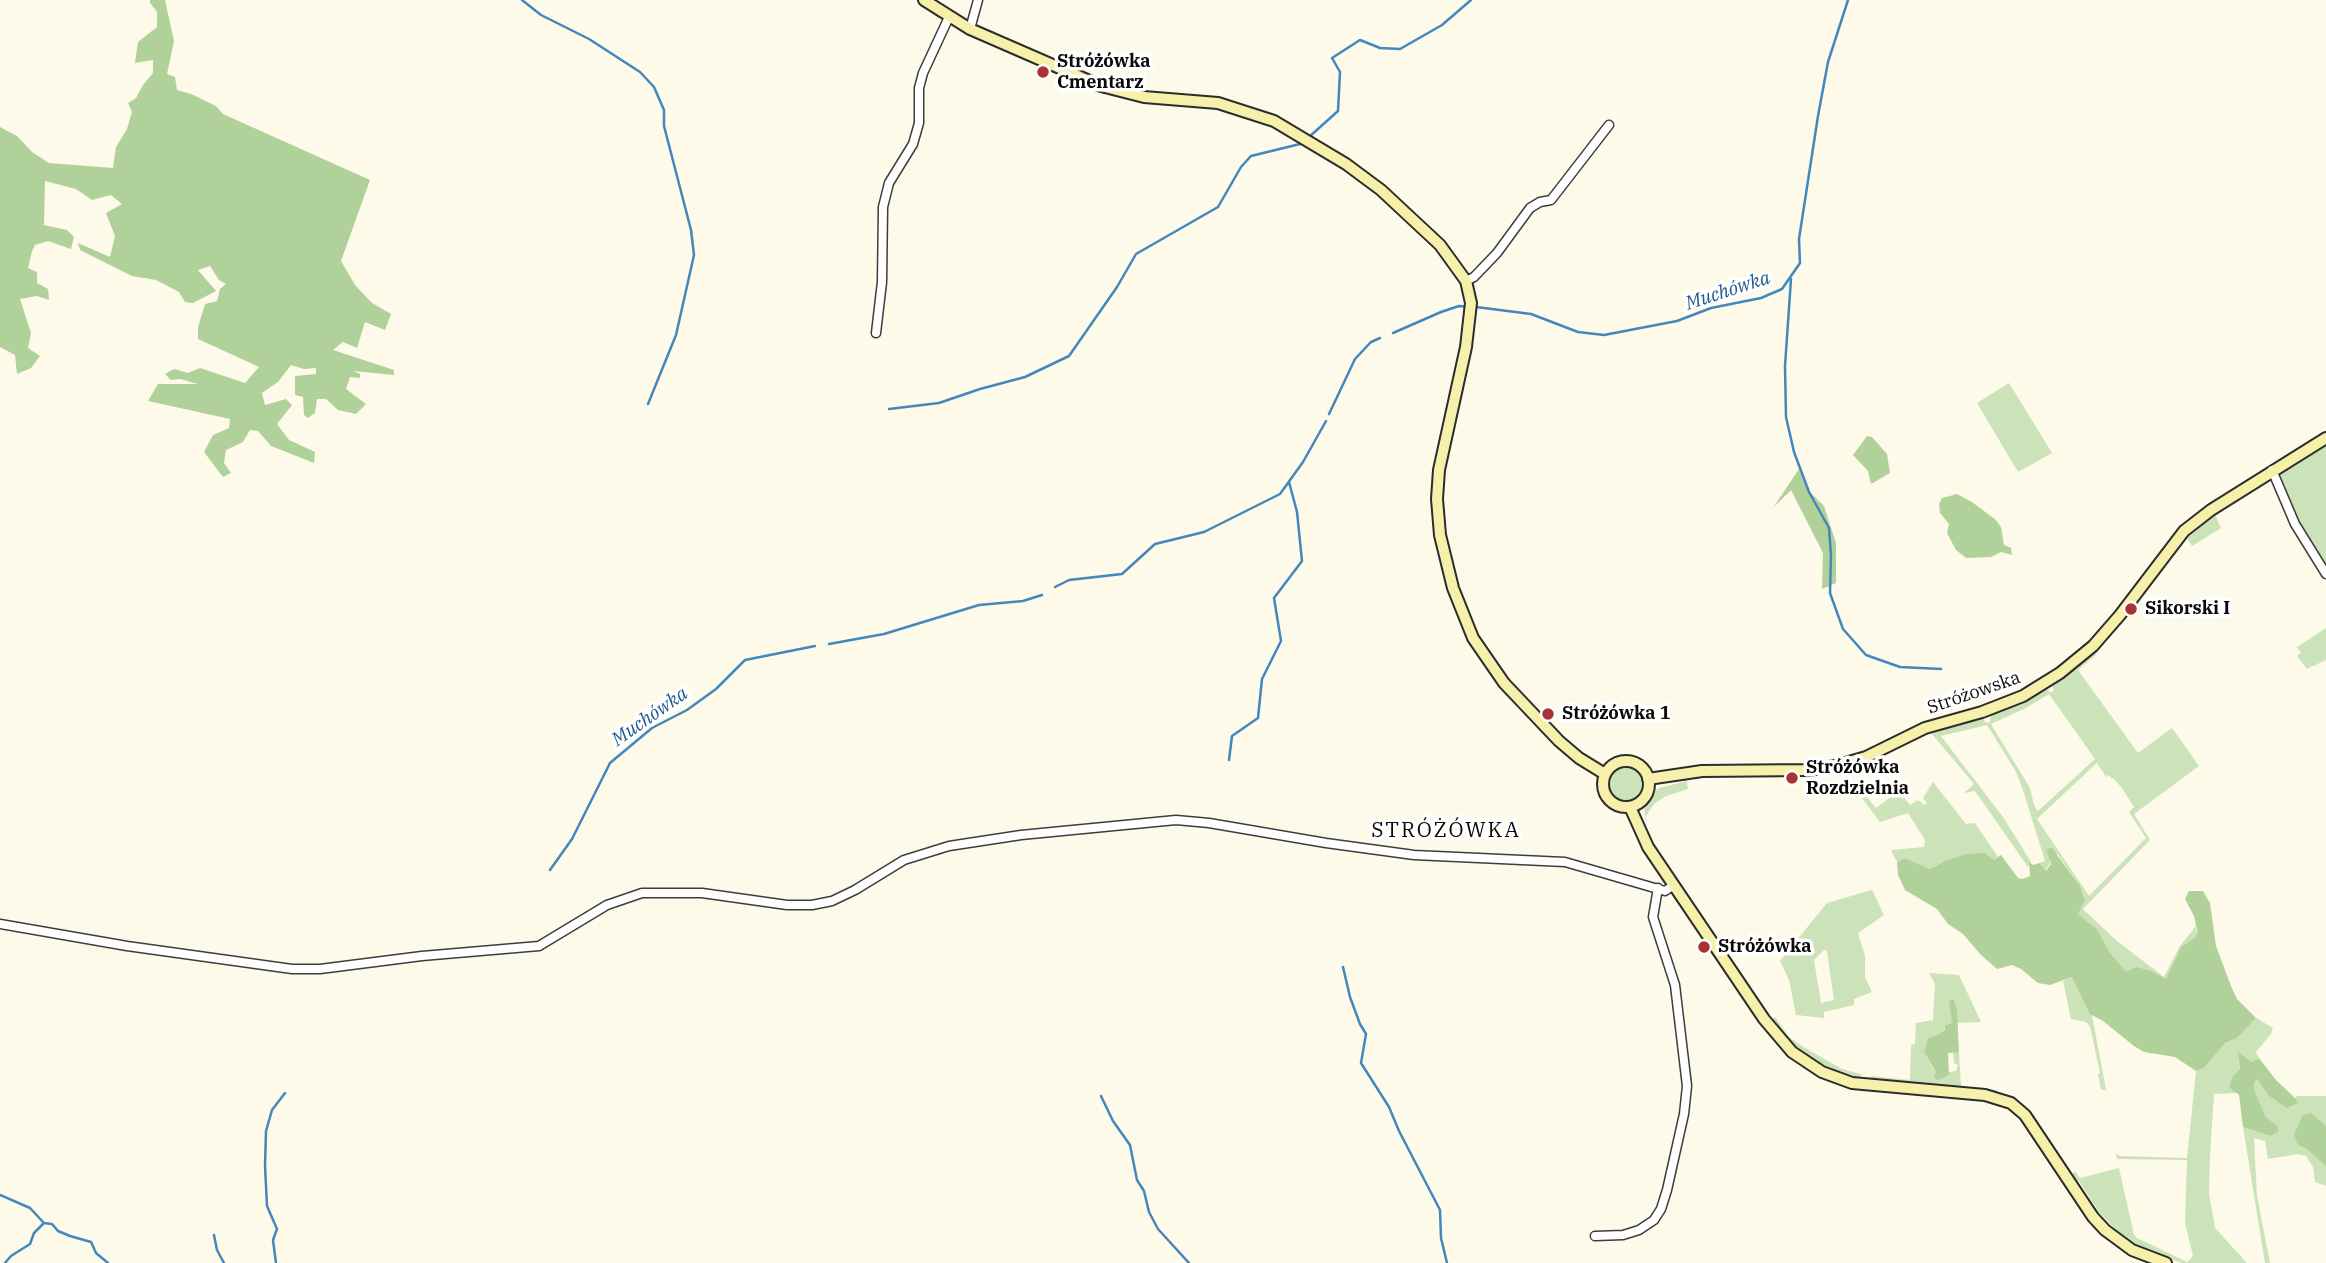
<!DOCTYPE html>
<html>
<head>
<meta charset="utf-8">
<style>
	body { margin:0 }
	canvas { display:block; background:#fdfae9 }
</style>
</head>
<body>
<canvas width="2326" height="1263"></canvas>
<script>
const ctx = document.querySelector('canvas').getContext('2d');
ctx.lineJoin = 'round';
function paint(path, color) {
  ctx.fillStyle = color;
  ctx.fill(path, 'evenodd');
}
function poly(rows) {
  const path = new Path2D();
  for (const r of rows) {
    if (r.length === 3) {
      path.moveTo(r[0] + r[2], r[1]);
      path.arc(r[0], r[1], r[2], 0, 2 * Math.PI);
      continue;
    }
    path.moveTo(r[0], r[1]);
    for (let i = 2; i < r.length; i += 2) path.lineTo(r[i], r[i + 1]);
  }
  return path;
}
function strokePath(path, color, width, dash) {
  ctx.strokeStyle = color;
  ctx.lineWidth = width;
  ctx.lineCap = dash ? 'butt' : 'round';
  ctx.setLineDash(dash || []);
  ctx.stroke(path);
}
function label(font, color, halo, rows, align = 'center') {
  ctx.font = font + ' "IBM Plex Serif",serif';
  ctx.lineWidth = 7;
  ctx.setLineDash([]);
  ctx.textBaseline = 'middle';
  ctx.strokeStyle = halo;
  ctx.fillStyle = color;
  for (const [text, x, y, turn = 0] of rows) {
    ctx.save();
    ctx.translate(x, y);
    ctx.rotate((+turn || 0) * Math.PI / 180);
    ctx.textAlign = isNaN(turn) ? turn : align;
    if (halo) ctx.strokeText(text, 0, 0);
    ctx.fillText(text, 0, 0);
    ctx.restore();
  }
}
paint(poly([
	[2009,383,2052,453,2018,472,1977,403],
	[2326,445,2326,571,2295,520,2276,476],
	[2215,515,2221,528,2192,546,2187,538],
	[2326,628,2326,660,2307,669,2297,656,2301,653,2297,647],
	[2094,652,2096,655,2078,670,2138,753,2172,728,2199,766,2134,814,2150,840,2083,909,2118,942,2164,977,2180,946,2196,926,2196,937,2181,947,2166,980,2151,971,2126,973,2109,953,2097,929,2078,914,2085,899,2080,886,2057,853,2045,871,2039,863,2045,861,2022,787,2015,770,1987,725,1941,736,2003,817,2031,862,2028,867,1975,791,1964,793,1974,784,1932,734,1982,717,1986,723,1990,722,1991,715,2021,703,2047,689,2051,693,2054,690,2052,686],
	[2049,694,2095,759,2038,811,2034,805,2030,788,1991,724,2024,709],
	[2097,763,2107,778,2107,775,2114,779,2122,788,2134,807,2129,812,2146,838,2089,896,2037,819],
	[1626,784,16],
	[1687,781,1688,789,1666,796,1654,804,1646,816,1647,826,1644,808,1654,792,1659,788],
	[1933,782,1966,824,1975,823,1998,857,1994,860,1943,862,1930,869,1905,858,1897,862,1891,850,1924,847,1925,840,1908,813,1880,822,1862,798,1866,796,1876,808,1899,791,1910,805,1918,800,1924,805,1927,803,1923,798],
	[1872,890,1884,915,1858,933,1865,956,1865,977,1872,992,1854,999,1854,1005,1824,1012,1824,1018,1796,1015,1789,980,1780,961,1827,903],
	[1824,950,1827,951,1834,1000,1821,1003,1814,960],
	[1929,973,1959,975,1981,1022,1957,1023,1956,1006,1954,1002,1950,1004,1952,1023,1947,1024,1941,1034,1928,1038,1924,1052,1933,1068,1942,1076,1948,1076,1949,1072,1956,1071,1958,1065,1954,1063,1953,1052,1959,1052,1961,1086,1997,1090,1997,1093,1872,1081,1871,1076,1910,1080,1911,1045,1915,1044,1916,1023,1933,1020,1935,984],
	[2072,977,2092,1015,2106,1090,2101,1090,2098,1074,2100,1073,2090,1026,2086,1022,2071,1019,2063,981],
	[1775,1017,1789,1037,1805,1048,1842,1069,1861,1074,1861,1077,1855,1079,1830,1070,1805,1056,1775,1026,1772,1020],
	[2256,1018,2273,1028,2271,1034,2256,1052,2259,1058,2252,1062,2239,1056,2240,1069,2233,1076,2237,1093,2214,1094,2210,1155,2209,1193,2215,1228,2247,1263,2182,1263,2146,1250,2124,1237,2114,1228,2099,1212,2079,1181,2075,1182,2071,1176,2075,1171,2080,1178,2119,1168,2134,1235,2137,1238,2187,1262,2193,1256,2185,1223,2187,1160,2117,1159,2116,1153,2120,1156,2187,1158,2196,1071,2204,1068,2225,1043,2237,1038],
	[2257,1079,2268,1095,2297,1104,2295,1098,2297,1096,2326,1096,2326,1186,2315,1182,2313,1167,2306,1156,2298,1154,2268,1159,2265,1141,2254,1138,2257,1196,2270,1263,2265,1263,2243,1127,2270,1136,2278,1126,2266,1117,2255,1092,2254,1083]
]), '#cce2b8');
paint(poly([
	[150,0,165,0,174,41,167,74,175,77,177,90,191,94,216,106,223,114,370,180,341,261,355,285,372,303,391,314,385,330,365,322,357,348,343,342,333,350,394,370,394,375,353,371,360,374,360,378,350,377,346,389,366,404,356,414,338,410,326,399,317,399,315,413,308,418,304,415,303,397,295,395,295,376,316,374,316,368,304,369,291,365,278,382,262,393,265,405,286,399,292,405,277,424,289,440,315,452,314,463,271,446,258,431,250,430,243,442,226,450,224,463,231,473,223,477,204,452,213,435,229,428,230,419,148,401,158,384,198,384,180,379,171,380,165,374,174,369,188,373,200,368,245,383,259,367,198,339,198,327,205,304,217,301,220,289,226,284,219,280,210,266,198,270,216,291,193,303,185,302,179,292,156,280,132,276,80,250,78,243,110,257,115,236,106,213,122,204,111,195,92,200,76,189,45,181,44,225,67,230,74,237,71,249,48,241,35,245,32,251,28,268,37,272,37,283,48,289,49,300,37,296,20,299,31,333,28,348,40,356,31,368,17,374,15,355,0,347,0,127,17,136,32,152,49,163,113,168,116,147,127,129,132,112,128,103,136,98,143,85,153,73,153,60,135,63,138,42,157,27,157,12,150,3],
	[1867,436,1872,437,1887,454,1890,473,1871,484,1868,471,1853,455],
	[1799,469,1807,489,1824,506,1836,543,1836,583,1822,589,1823,553,1791,490,1773,508],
	[1957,494,1972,502,1996,520,2001,527,2004,545,2011,548,2012,555,2001,552,1991,557,1966,558,1956,550,1947,533,1949,524,1940,513,1939,504,1942,498],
	[2052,848,2080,886,2085,900,2078,914,2097,929,2110,953,2126,972,2136,967,2151,971,2166,979,2181,947,2196,937,2197,930,2194,916,2185,899,2189,891,2203,891,2210,903,2216,946,2231,986,2237,999,2256,1018,2237,1038,2225,1043,2204,1068,2196,1071,2175,1057,2144,1052,2134,1046,2103,1021,2090,1014,2072,977,2050,985,2038,983,2021,969,2012,965,1997,969,1981,955,1963,934,1948,924,1937,909,1905,890,1898,875,1897,862,1905,858,1930,869,1943,862,1966,854,1984,853,1994,860,2001,855,2018,878,2023,879,2030,876,2029,862,2033,865,2039,863,2046,871,2051,864,2046,849],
	[1951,999,1954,1000,1957,1010,1959,1052,1948,1053,1949,1075,1938,1080,1934,1078,1936,1072,1924,1052,1928,1038,1940,1034,1945,1029,1945,1025,1952,1023,1949,1002],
	[2238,1052,2252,1062,2259,1058,2276,1080,2295,1098,2298,1103,2287,1108,2268,1095,2257,1079,2254,1083,2255,1092,2266,1117,2278,1126,2278,1132,2270,1136,2243,1127,2239,1095,2229,1087,2233,1076,2240,1069],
	[2311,1113,2326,1126,2326,1166,2306,1148,2298,1145,2294,1135,2303,1115]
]), '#b0d199');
strokePath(poly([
	[522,0,541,15,589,39,640,72,654,87,664,110,664,126,691,230,694,255,676,335,648,404],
	[1309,137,1338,111,1340,72,1332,58,1360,40,1380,48,1400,49,1442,25,1471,0],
	[1791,279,1785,366,1786,417,1794,452,1809,492,1829,528,1831,555,1830,593,1843,629,1866,655,1900,667,1941,669],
	[1476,307,1531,314,1578,332,1604,335,1677,321,1711,308,1761,298,1782,289,1800,263,1799,239,1818,116,1828,62,1848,0],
	[1393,333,1441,312,1459,306,1469,307],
	[889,409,939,403,980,389,1025,377,1069,356,1117,287,1136,254,1218,207,1241,167,1251,156,1300,144,1304,141],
	[1329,414,1355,359,1371,342,1380,338],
	[1055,587,1069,580,1122,574,1155,544,1204,532,1280,494,1303,462,1326,421],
	[829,644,884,634,979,605,1023,601,1042,595],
	[1229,760,1232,736,1258,718,1262,679,1281,641,1274,598,1302,561,1297,512,1289,482],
	[550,870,572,839,610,763,652,728,687,710,716,689,745,660,815,646],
	[1343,967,1350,997,1360,1024,1366,1034,1361,1063,1389,1107,1399,1131,1440,1210,1441,1238,1447,1263],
	[1101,1096,1113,1121,1130,1145,1137,1180,1144,1191,1149,1212,1158,1229,1189,1263],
	[0,1195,30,1208,44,1223,52,1224,58,1231,70,1236,91,1242,96,1253,108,1263],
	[214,1235,217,1250,224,1263],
	[5,1263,11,1256,30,1244,34,1233,44,1223],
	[276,1263,273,1240,277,1229,267,1206,265,1166,266,1131,272,1110,285,1093]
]), '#4387bd', 2.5);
const street = poly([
	[970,29,978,0],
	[1466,281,1474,277,1497,253,1530,208,1540,202,1551,200,1609,125],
	[876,333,882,282,883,207,889,183,913,144,919,123,919,88,923,73,949,17],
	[2272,470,2295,524,2326,574],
	[0,924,127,946,292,969,320,969,422,956,539,946,607,905,642,893,702,893,787,905,812,905,832,901,855,890,904,860,949,846,1021,835,1176,820,1209,823,1326,843,1414,855,1565,862,1665,891,1674,885],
	[1595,1236,1623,1235,1639,1230,1654,1220,1661,1209,1667,1190,1684,1114,1687,1086,1675,985,1653,917,1658,888]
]);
const secondary = poly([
	[924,0,970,29,1101,86,1144,97,1218,103,1274,121,1346,164,1381,190,1440,245,1466,281,1471,303,1466,347,1439,470,1437,499,1440,535,1453,588,1473,638,1504,683,1559,741,1579,758,1605,774],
	[1626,784,23],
	[1648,779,1702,771,1808,770,1835,766,1866,757,1925,728,1982,712,2023,696,2060,673,2093,646,2120,615,2184,531,2211,510,2326,438],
	[1630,807,1648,847,1764,1019,1792,1052,1822,1072,1852,1083,1985,1095,2011,1103,2025,1115,2093,1217,2105,1230,2132,1250,2166,1263]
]);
strokePath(street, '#3d3d3d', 11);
strokePath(secondary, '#2c2c2c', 14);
strokePath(street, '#fff', 8);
strokePath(secondary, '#f6f0ab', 10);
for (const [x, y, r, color] of [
	[1043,72,7,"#a93334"],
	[2131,609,7,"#a93334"],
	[1548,714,7,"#a93334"],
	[1792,778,7,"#a93334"],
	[1704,947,7,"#a93334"]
]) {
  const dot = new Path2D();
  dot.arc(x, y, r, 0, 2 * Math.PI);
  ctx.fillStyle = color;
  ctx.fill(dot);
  strokePath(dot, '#fff', 2.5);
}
label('bold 18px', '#0a0a0a', '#fff', [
	["Stróżówka",1057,62],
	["Cmentarz",1057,83],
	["Sikorski I",2145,609],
	["Stróżówka 1",1562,714],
	["Stróżówka",1806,768],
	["Rozdzielnia",1806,789],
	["Stróżówka",1718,947]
], 'left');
label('18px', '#0a0a0a', '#fff', [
	["Stróżowska",1974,693,-19]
]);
label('italic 19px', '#235a8c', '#fff', [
	["Muchówka",1728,291,-18],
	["Muchówka",650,717,-35]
]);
ctx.letterSpacing = '2px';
label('21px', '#0a0a0a', '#fff', [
	["STRÓŻÓWKA",1446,831]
]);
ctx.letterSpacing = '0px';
</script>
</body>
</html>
